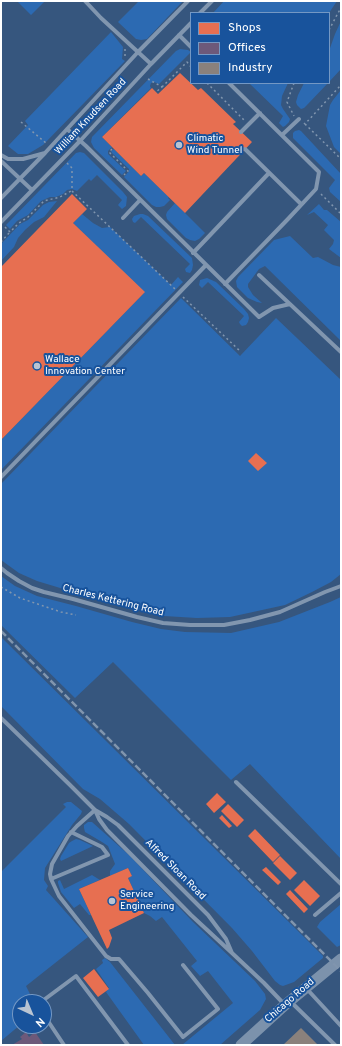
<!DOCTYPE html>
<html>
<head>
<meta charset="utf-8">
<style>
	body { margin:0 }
	#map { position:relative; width:342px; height:1046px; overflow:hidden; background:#36567e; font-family:Overpass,sans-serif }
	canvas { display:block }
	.frame { position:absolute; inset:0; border:2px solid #fff; pointer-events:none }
	.legend { position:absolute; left:190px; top:12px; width:140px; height:72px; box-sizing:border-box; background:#18539c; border:1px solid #7498c4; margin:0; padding:5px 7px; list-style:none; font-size:12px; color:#fff }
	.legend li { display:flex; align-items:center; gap:8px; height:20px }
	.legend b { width:20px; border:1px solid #7498c4 }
	.north { position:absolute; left:12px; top:994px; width:40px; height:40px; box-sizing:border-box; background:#18539c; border:1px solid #7498c4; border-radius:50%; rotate:136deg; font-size:11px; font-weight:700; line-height:16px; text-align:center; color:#fff }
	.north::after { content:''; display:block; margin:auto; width:14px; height:18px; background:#b9c4d2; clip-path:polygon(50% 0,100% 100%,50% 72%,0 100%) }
</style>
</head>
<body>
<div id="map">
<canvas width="342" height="1046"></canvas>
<div class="frame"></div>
<ul class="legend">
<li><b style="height:11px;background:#e76f51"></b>Shops</li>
<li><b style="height:11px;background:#6d597a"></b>Offices</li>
<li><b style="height:11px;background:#8a817c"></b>Industry</li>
</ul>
<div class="north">N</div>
</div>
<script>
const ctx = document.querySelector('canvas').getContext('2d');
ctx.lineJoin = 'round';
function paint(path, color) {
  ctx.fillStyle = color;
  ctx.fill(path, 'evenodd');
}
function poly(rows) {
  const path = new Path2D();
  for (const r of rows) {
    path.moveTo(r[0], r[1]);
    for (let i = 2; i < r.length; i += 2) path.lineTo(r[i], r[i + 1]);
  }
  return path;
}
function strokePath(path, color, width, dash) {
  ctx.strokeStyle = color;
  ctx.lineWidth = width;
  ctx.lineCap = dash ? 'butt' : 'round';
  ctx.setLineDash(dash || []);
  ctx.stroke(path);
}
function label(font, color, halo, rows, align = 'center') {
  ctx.font = font + ' Overpass,sans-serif';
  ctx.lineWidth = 4;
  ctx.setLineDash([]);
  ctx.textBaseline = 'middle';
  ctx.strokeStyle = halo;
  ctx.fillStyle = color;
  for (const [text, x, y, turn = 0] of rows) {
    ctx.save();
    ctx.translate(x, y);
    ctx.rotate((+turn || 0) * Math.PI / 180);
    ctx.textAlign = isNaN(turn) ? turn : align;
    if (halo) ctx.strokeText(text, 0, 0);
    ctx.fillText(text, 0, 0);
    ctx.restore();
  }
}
paint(poly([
	[17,1,45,1,31,15],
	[139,1,183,1,147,39,141,40,136,39,118,22],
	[224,1,337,1,329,13,213,13],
	[341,21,341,69,329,82,329,51,335,34],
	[111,32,123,47,122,59,125,61,43,145,28,154,18,154,8,146,28,125,25,121],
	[180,49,188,50,191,52,159,84,154,82,151,83,150,86,151,88,102,137,112,147,108,151,108,154,126,171,122,175,94,148,91,142,92,137,176,51],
	[249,83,288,83,282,96,281,105,283,109,290,119,289,122,285,126,283,127,279,123,283,116],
	[304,83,328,83,307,105,304,108,301,109,297,105,296,102,298,95],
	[341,90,341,154,334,147,326,126,330,105,333,100],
	[299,130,301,131,341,174,341,202,330,192,329,188,335,180,293,138,293,133,295,131],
	[114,149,141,176,144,173,169,197,168,198,170,200,164,206,160,207,156,207,152,205,124,177,129,171,129,169,112,153,111,151],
	[80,152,84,153,123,192,127,197,126,206,122,209,118,205,122,200,97,175,91,181,89,179,77,191,72,189,67,190,63,194,56,197,50,197,41,201,28,215,17,221,10,229,6,225,76,153],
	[57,201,44,217,34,222,25,230,18,238,14,247,1,261,1,244,20,224,28,220,43,205,49,202],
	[175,203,205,233,199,239,195,241,190,240,186,238,167,219,166,215,167,212],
	[319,204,324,210,327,210,341,222,341,258,329,249,333,244,334,240,324,230,328,225,314,212,307,215],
	[82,214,93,223,102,228,110,227,171,285,178,277,183,282,1,470,1,440,144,293,73,223],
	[140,214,143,214,148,216,192,258,193,265,192,270,190,273,186,272,185,269,190,264,141,217,135,223,133,222,132,219,134,216],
	[290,236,313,258,318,257,333,265,341,267,341,341,265,266,259,269,248,284,248,287,253,295,262,303,257,302,248,298,237,287,236,281,238,277,274,240],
	[207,278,216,282,244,309,248,314,249,318,248,322,246,325,242,326,240,324,239,322,244,316,208,282,202,288,199,285,200,280],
	[181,298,240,356,276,318,341,380,341,574,331,582,312,592,285,605,230,617,197,618,164,616,90,597,37,581,19,573,1,560,1,484],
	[1,576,15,586,37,596,76,606,132,622,161,629,185,632,231,633,279,622,330,602,341,597,341,859,250,764,231,780,113,662,75,698,1,625],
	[1,637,302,935,323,956,323,958,294,982,283,986,280,985,275,981,252,951,232,928,129,824,100,799,83,789,1,706],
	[71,802,82,811,81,814,72,825,45,868,44,880,48,886,46,890,88,937,26,986,30,994,23,999,25,1002,20,1002,20,1025,1,1041,1,872,66,807,63,804,67,802],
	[88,822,92,822,129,855,193,922,255,981,265,994,266,999,260,1010,220,1045,182,1045,233,1003,208,971,200,976,191,966,197,961,162,917,156,921,150,916,144,913,128,878,132,876,128,868,110,876,110,871,115,864,110,851,108,846,102,842,85,832,84,828,84,825],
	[76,839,80,840,93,846,61,861,60,859,61,856,69,843,72,841],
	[92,875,100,880,79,889,91,915,89,915,80,904,74,908,61,892,58,883,58,881,60,880,64,889],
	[341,904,341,945,337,947,317,927,320,922],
	[105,958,110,962,175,1045,144,1045,106,992,109,988,96,969,103,963,102,960]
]), '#2c6ab2');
paint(poly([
	[180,73,198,90,201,88,236,122,233,124,252,142,185,213,144,173,141,176,102,137,152,88,158,94],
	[72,194,87,209,73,223,145,292,1,440,1,267],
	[256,453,267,463,258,471,248,461],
	[217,793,226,802,214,813,206,804],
	[228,804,244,820,237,827,221,811],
	[222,815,232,826,229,828,219,818],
	[255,829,280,855,273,862,248,836],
	[280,856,297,873,290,880,273,863],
	[266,867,281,882,278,885,262,870],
	[128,868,132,876,128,878,144,913,109,930,112,938,109,947,107,949,79,889],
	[304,880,320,896,310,906,294,890],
	[290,890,308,909,304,913,286,894],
	[94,969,109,989,98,997,83,978]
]), '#e76f51');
paint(poly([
	[26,1032,29,1037,35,1032,44,1045,12,1045,22,1039,20,1037]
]), '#6d597a');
paint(poly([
	[301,1028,318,1045,283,1045]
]), '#8a817c');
strokePath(poly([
	[329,30,338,13,341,8],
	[125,49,125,57],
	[148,79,162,87,156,92],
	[207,83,244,120],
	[294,83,287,102,294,116],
	[162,87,187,62,191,67],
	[21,122,46,143],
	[304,123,305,124,341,85],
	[305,124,341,159],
	[112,149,109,152,128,171,124,175],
	[67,163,72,168,72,191],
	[72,191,175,289],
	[321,194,341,214],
	[5,227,10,232,19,223,28,217,44,201,60,197,71,191],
	[1,242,10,232],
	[183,297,240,351],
	[1,587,20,598,61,612,76,615]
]), '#8196af', 1.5, [2, 3]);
strokePath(poly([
	[85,1,101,18,151,64],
	[200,13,212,1],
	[179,35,191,47],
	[67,129,86,146,259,317,273,308,290,304],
	[241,132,260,113],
	[282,135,299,119],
	[245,149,301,204],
	[1,155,8,159,23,159,45,153],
	[1,161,32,190],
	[1,198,45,153,138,52,188,1],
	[123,218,140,200],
	[1,222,80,141,151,64,191,23],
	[193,253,269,173],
	[259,275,341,352],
	[225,284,288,219,316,189,319,172,229,83],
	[1,477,206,265],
	[1,568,7,573,19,581,32,588,44,592,73,599,137,617,163,623,190,625,224,625,250,620,280,612,325,592,341,586],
	[1,718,70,785,95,810,107,817,118,825,208,915,226,939,232,953,191,915,107,830,99,819,95,810],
	[236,782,341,884],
	[95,810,77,826,68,836,52,864,50,874,51,879,59,896,106,956,111,959,119,959,148,993,183,1037,218,1009,183,965],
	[51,879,108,855,102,847,71,832],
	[315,915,341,893],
	[232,953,264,983,284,1004],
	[306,988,341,1026],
	[290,1001,335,1045],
	[41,1002,76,976,128,1045],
	[44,1015,64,1045]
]), '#8196af', 4);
strokePath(poly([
	[241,1045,285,1005,341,959]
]), '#7c92ac', 11);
strokePath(poly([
	[1,631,341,971]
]), '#8095ae', 2.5, [7, 3]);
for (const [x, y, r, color] of [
	[179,145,4,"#b9c4d2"],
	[37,366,4,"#b9c4d2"],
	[112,901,4,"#b9c4d2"]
]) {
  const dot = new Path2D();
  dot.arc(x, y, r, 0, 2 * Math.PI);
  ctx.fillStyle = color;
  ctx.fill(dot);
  strokePath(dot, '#18539c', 1.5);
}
label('10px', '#fff', '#18539c', [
	["William Knudsen Road",91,117,-47],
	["Charles Kettering Road",113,601,14],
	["Alfred Sloan Road",175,870,45],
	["Chicago Road",290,1001,-41]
]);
label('10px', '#fff', '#18539c', [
	["Climatic",187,139],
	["Wind Tunnel",187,151],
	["Wallace",45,360],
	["Innovation Center",45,372],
	["Service",120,895],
	["Engineering",120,907]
], 'left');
</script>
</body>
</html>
